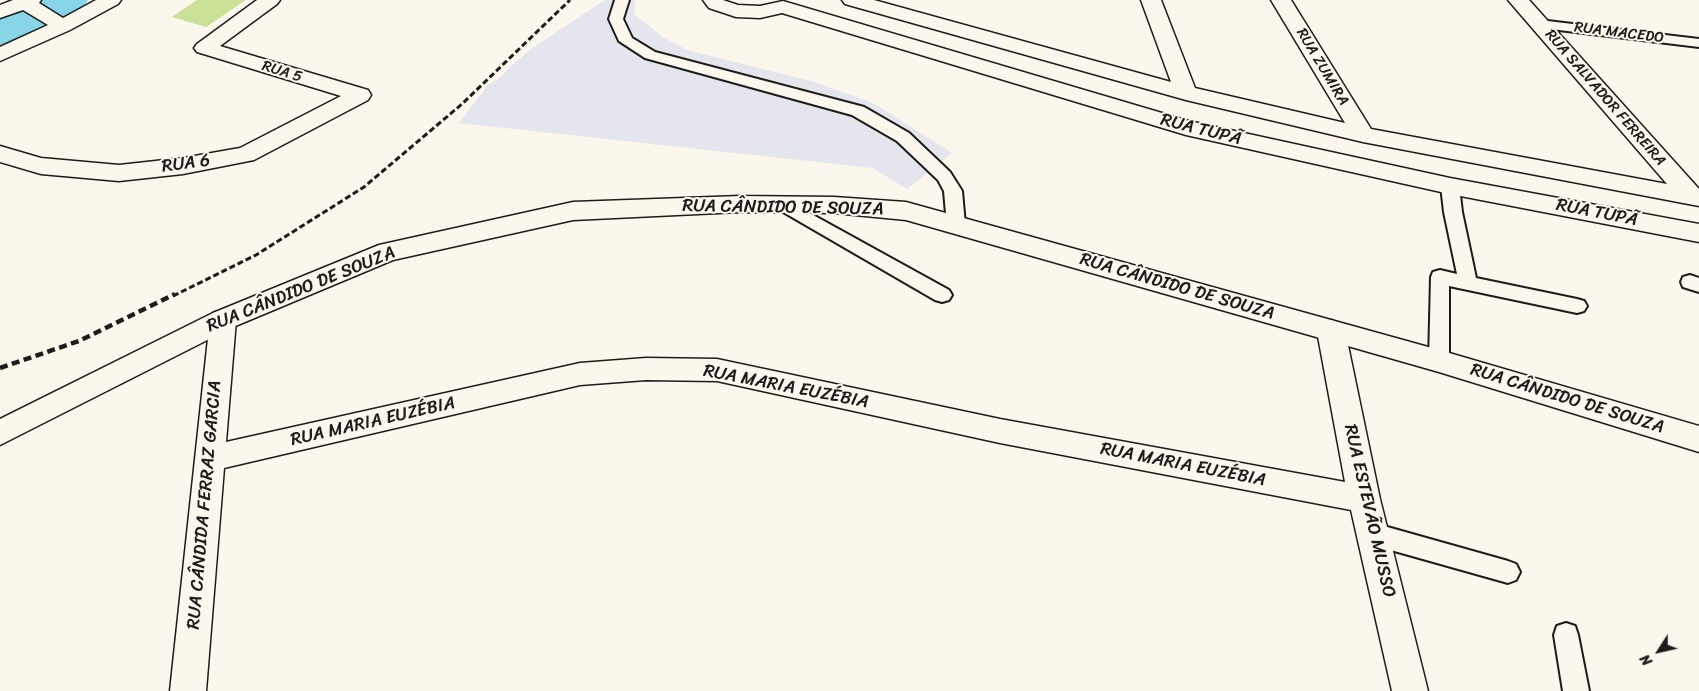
<!DOCTYPE html>
<html>
<head>
<meta charset="utf-8">
<style>
	body { margin:0 }
	#map { position:relative; width:1699px; height:691px; overflow:hidden; background:#fbf7ec; font-family:Sriracha,sans-serif }
	canvas { display:block }
	.north { position:absolute; left:1634px; top:626px; width:50px; height:50px; -webkit-text-stroke:4px #fbf7ec; paint-order:stroke; rotate:235deg; font-size:14px; font-weight:700; line-height:20px; text-align:center; color:#1c1c1c }
	.north::after { content:''; display:block; margin:auto; width:18px; height:22px; background:#1c1c1c; clip-path:polygon(50% 0,100% 100%,50% 72%,0 100%) }
</style>
</head>
<body>
<div id="map">
<canvas width="1699" height="691"></canvas>
<div class="north">N</div>
</div>
<script>
const ctx = document.querySelector('canvas').getContext('2d');
ctx.lineJoin = 'round';
function paint(path, color) {
  ctx.fillStyle = color;
  ctx.fill(path, 'evenodd');
}
function poly(rows) {
  const path = new Path2D();
  for (const r of rows) {
    path.moveTo(r[0], r[1]);
    for (let i = 2; i < r.length; i += 2) path.lineTo(r[i], r[i + 1]);
  }
  return path;
}
function strokePath(path, color, width, dash) {
  ctx.strokeStyle = color;
  ctx.lineWidth = width;
  ctx.lineCap = dash ? 'butt' : 'round';
  ctx.setLineDash(dash || []);
  ctx.stroke(path);
}
function label(font, color, halo, rows, align = 'center') {
  ctx.font = font + ' Sriracha,sans-serif';
  ctx.lineWidth = 4;
  ctx.setLineDash([]);
  ctx.textBaseline = 'middle';
  ctx.strokeStyle = halo;
  ctx.fillStyle = color;
  for (const [text, x, y, turn = 0] of rows) {
    ctx.save();
    ctx.translate(x, y);
    ctx.rotate((+turn || 0) * Math.PI / 180);
    ctx.textAlign = isNaN(turn) ? turn : align;
    if (halo) ctx.strokeText(text, 0, 0);
    ctx.fillText(text, 0, 0);
    ctx.restore();
  }
}
paint(poly([
	[605,0,635,0,634,14,664,38,687,50,815,82,873,103,952,153,907,189,873,168,459,123,488,85,501,77,511,66,531,49]
]), '#e5e6ed');
paint(poly([
	[197,0,246,0,206,27,172,17]
]), '#cae197');
paint(poly([
	[33,0,88,0,82,9,15,41,0,45,0,16,33,0]
]), '#88d5e8');
const service = poly([
	[615,0,629,0,623,19,632,38,655,52,864,107,909,133,950,172,962,191,965,225,962,230,956,231,950,230,947,225,944,191,938,180,897,141,852,115,645,58,619,41,609,19,615,0],
	[1539,20,1699,39,1699,47,1534,27,1532,24,1534,21,1539,20],
	[1450,180,1456,182,1459,186,1462,212,1476,278,1577,299,1584,301,1587,306,1584,311,1577,313,1449,286,1449,361,1446,367,1439,369,1432,367,1429,361,1431,277,1433,272,1440,270,1457,274,1444,212,1441,186,1444,182,1450,180],
	[784,199,949,290,952,295,949,300,942,302,935,300,778,209,775,205,778,201,784,199],
	[1690,275,1699,278,1699,292,1683,287,1681,282,1683,277,1690,275],
	[1373,523,1508,561,1516,564,1520,572,1516,580,1508,583,1373,545,1365,541,1361,534,1365,527,1373,523],
	[1566,623,1575,626,1578,635,1589,691,1563,691,1554,635,1557,626,1566,623]
]);
const minor = poly([
	[257,0,280,0,277,4,220,46,368,90,371,95,368,100,254,160,183,174,119,181,41,174,0,162,0,146,41,158,119,165,183,158,240,148,341,96,197,52,194,48,197,44,257,0],
	[703,0,723,0,738,5,760,6,783,1,1189,121,1450,178,1699,224,1699,242,1450,194,1186,135,782,13,760,18,736,17,709,8,703,0],
	[842,0,874,0,1171,82,1141,0,1161,0,1195,88,1345,123,1271,0,1291,0,1371,129,1667,184,1508,0,1529,0,1699,189,1699,206,1363,142,1186,100,845,4,842,0],
	[223,310,233,313,236,320,226,442,580,363,646,358,717,359,1000,419,1345,482,1317,331,1321,324,1331,320,1341,324,1345,331,1380,499,1428,691,1392,691,1351,510,1000,443,717,381,646,380,580,385,224,468,206,691,170,691,210,320,213,313,223,310]
]);
const tertiary = poly([
	[740,196,834,197,906,202,1439,350,1699,426,1699,452,1439,372,906,220,834,213,740,212,573,220,393,260,233,327,0,445,0,419,213,313,379,245,573,202,740,196]
]);
const secondary = poly([
	[13,0,41,0,39,3,63,18,96,0,121,0,118,4,70,30,0,61,0,47,48,25,23,10,0,18,0,5,13,0]
]);
strokePath(service, '#1c1c1c', 4);
strokePath(minor, '#1c1c1c', 3);
strokePath(tertiary, '#1c1c1c', 3);
strokePath(secondary, '#1c1c1c', 3);
paint(service, '#fbf7ec');
paint(minor, '#fbf7ec');
paint(tertiary, '#fbf7ec');
paint(secondary, '#fbf7ec');
strokePath(poly([
	[173,296,256,255,364,187,462,104,570,0]
]), '#1c1c1c', 3, [6, 3]);
strokePath(poly([
	[0,368,79,341,175,294]
]), '#1c1c1c', 4.5, [8, 4.5]);
label('15px', '#1c1c1c', '#fbf7ec', [
	["RUA MACEDO",1619,33,7],
	["RUA ZUMIRA",1322,67,59],
	["RUA 5",282,72,17],
	["RUA SALVADOR FERREIRA",1605,98,49]
]);
label('18px', '#1c1c1c', '#fbf7ec', [
	["RUA TUPÃ",1201,130,14],
	["RUA 6",186,164,-8],
	["RUA CÂNDIDO DE SOUZA",783,208,1],
	["RUA TUPÃ",1597,213,11],
	["RUA CÂNDIDO DE SOUZA",1177,287,16],
	["RUA CÂNDIDO DE SOUZA",301,290,-22],
	["RUA MARIA EUZÉBIA",786,387,11],
	["RUA CÂNDIDO DE SOUZA",1567,399,17],
	["RUA MARIA EUZÉBIA",373,422,-13],
	["RUA MARIA EUZÉBIA",1183,465,11],
	["RUA CÂNDIDA FERRAZ GARCIA",205,505,-85],
	["RUA ESTEVÃO MUSSO",1369,511,77]
]);
</script>
</body>
</html>
